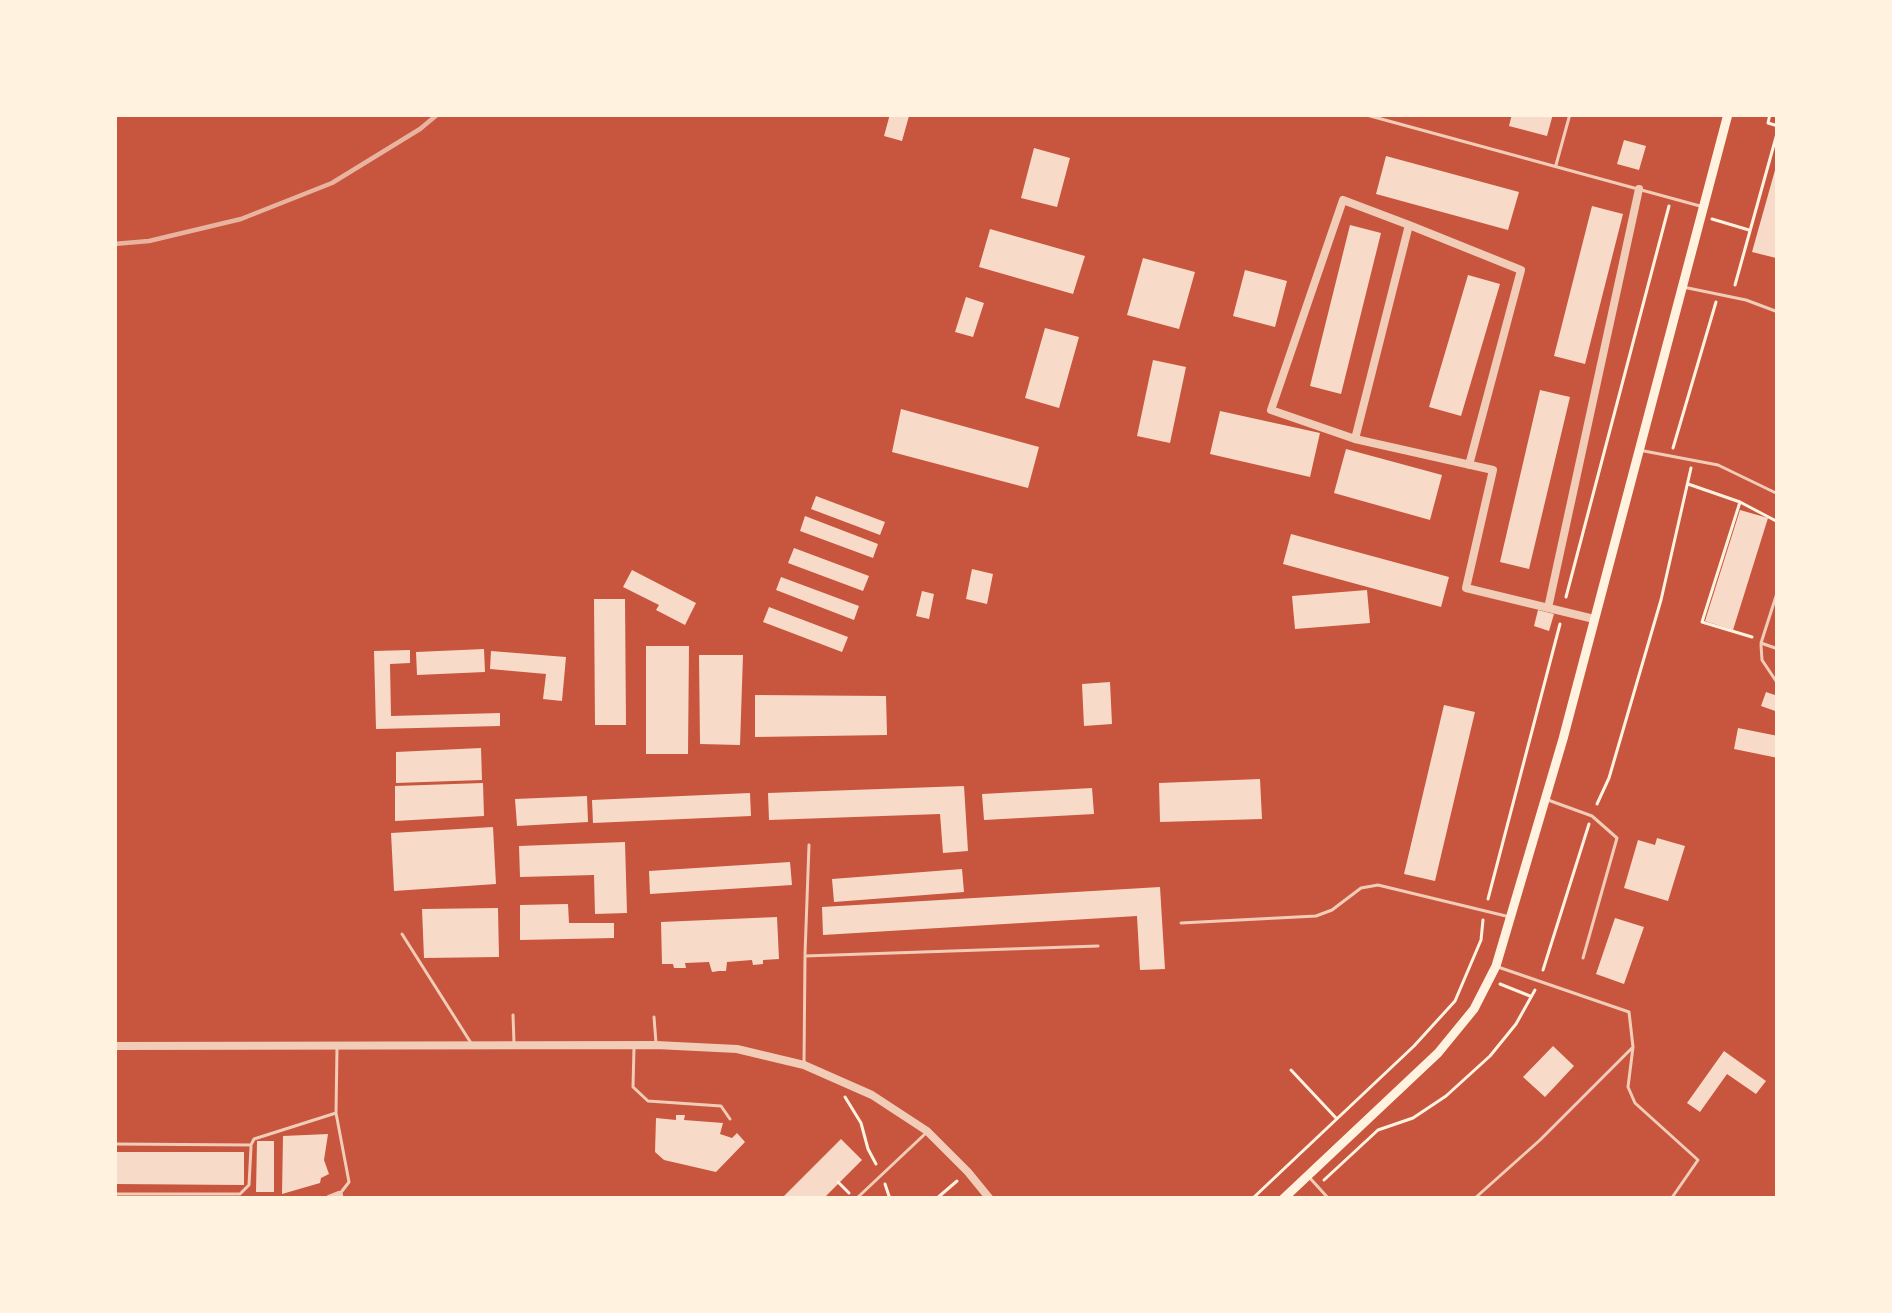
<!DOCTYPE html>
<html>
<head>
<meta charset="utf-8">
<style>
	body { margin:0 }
	#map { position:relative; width:1892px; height:1313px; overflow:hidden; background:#c8553d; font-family:Overpass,sans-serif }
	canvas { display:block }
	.frame { position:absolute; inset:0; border:117px solid #fff3e0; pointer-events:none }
</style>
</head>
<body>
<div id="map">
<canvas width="1892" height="1313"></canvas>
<div class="frame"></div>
</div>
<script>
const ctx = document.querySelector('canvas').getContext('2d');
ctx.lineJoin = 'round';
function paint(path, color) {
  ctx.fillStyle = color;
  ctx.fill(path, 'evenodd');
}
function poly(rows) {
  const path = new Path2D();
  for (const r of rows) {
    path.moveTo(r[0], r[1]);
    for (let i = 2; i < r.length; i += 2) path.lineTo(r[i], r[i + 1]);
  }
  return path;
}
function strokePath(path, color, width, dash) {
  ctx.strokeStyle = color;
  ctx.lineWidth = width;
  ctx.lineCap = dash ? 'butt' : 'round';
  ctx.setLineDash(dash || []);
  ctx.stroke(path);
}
paint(poly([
	[890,114,909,116,902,141,884,136],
	[1512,114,1553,114,1547,136,1509,126],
	[1624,140,1646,146,1639,170,1617,164],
	[1034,148,1070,158,1057,207,1021,198],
	[1386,156,1519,192,1508,230,1376,194],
	[1777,163,1778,252,1776,258,1752,252],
	[1592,206,1623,214,1585,364,1554,356],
	[1350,225,1381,233,1341,394,1310,386],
	[990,229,1085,256,1073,294,979,267],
	[1143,258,1195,272,1179,329,1127,315],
	[1245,270,1287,281,1275,327,1233,316],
	[1468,275,1500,284,1461,416,1429,407],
	[966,297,984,303,973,337,955,332],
	[1045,328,1079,337,1059,408,1025,398],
	[1153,360,1186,367,1170,443,1137,436],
	[1540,390,1570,397,1529,569,1500,562],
	[901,409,1039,447,1028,488,892,452],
	[1220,411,1320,433,1310,477,1210,454],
	[1346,449,1442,475,1430,520,1334,493],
	[816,496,885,522,880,535,811,509],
	[1740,510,1768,518,1733,630,1705,621],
	[805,516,878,544,873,558,800,531],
	[1291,534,1449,577,1441,607,1283,564],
	[794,548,869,576,863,591,788,563],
	[972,569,993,574,987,604,966,599],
	[632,570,696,603,685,625,656,610,659,605,623,587],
	[781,577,859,606,854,620,776,590],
	[1367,590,1370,623,1295,629,1292,596],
	[922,591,934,594,929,619,916,616],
	[594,599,625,599,626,725,595,725],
	[769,607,848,637,842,652,763,622],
	[1538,610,1554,614,1549,631,1534,626],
	[646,646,689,646,688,754,646,754],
	[484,649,485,672,417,675,416,652],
	[410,650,410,663,390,664,391,716,500,713,500,726,376,729,374,651],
	[491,651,566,657,562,701,543,699,546,674,490,669],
	[699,655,743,655,740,745,700,744],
	[1110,682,1112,724,1084,726,1082,684],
	[1766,692,1778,696,1778,712,1761,706],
	[755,695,886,696,887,735,755,737],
	[1444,705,1475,712,1435,881,1404,874],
	[1738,728,1778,736,1778,758,1734,749],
	[481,748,482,780,396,783,396,752],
	[1260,779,1262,819,1160,822,1159,783],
	[483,783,484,816,395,821,395,786],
	[964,786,968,851,943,853,940,814,769,820,768,793],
	[1092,788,1094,814,984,820,982,794],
	[750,793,751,816,593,823,592,800],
	[587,796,588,822,517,826,515,799],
	[493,827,496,884,394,891,391,833],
	[1657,838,1685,846,1668,901,1624,888,1638,840,1655,845],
	[625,842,627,913,595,914,594,875,520,877,519,846],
	[790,862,792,885,650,894,649,871],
	[962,869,964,892,834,902,832,879],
	[1160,887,1165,969,1140,970,1137,916,823,935,822,907],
	[568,904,569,923,614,923,614,938,520,940,520,905],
	[498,908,499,957,424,958,422,909],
	[777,917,779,959,763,960,763,964,753,965,752,960,727,962,726,971,719,971,712,972,709,962,685,963,686,968,674,968,673,964,662,964,661,922],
	[1615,918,1644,927,1624,984,1596,974],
	[1553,1046,1574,1066,1545,1097,1523,1077],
	[1724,1051,1766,1081,1756,1094,1727,1074,1700,1112,1687,1103],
	[676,1115,685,1115,684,1120,723,1123,720,1134,732,1138,737,1133,745,1142,716,1172,664,1160,655,1152,656,1118,676,1120],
	[328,1134,324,1160,329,1174,321,1178,320,1183,282,1194,283,1136],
	[841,1139,862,1160,823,1199,781,1199],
	[257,1141,274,1141,274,1192,256,1192],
	[114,1152,244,1152,244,1185,114,1184]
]), '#f7dbc8');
strokePath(poly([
	[1770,114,1768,123,1778,126],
	[1712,219,1749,230],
	[1735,285,1778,130],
	[1673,448,1716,302],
	[1688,484,1740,502,1778,522],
	[1740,502,1702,622,1752,637],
	[1566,597,1669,206],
	[1597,804,1609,778,1661,600,1691,468],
	[1488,899,1560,624],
	[1543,970,1589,824],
	[1500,984,1530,996],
	[1291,1070,1336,1118],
	[845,1097,861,1123,868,1149,876,1164],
	[1324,1180,1378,1130,1413,1118,1446,1096,1490,1056,1516,1024,1535,990],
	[838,1182,849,1193],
	[885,1184,890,1199],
	[936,1199,957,1181],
	[1252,1199,1414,1046,1455,1001,1481,940,1483,920]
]), '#fff3e0', 3);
strokePath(poly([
	[1363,114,1700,206],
	[1556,165,1570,114],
	[1683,287,1746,300,1778,312],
	[1644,451,1718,465,1778,494],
	[1778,590,1761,643,1778,649],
	[1761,645,1762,660,1778,684],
	[1548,800,1592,816,1617,838,1583,958],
	[1181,923,1316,916,1332,910,1361,888,1378,885,1510,917],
	[402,934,471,1043],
	[805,954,809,845],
	[1498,967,1629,1012,1633,1047,1628,1087,1635,1103,1698,1160,1671,1199],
	[513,1015,514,1043],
	[654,1017,656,1043],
	[337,1048,336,1113,349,1182,339,1195],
	[634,1048,633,1087,648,1101,721,1106,730,1119],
	[804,1063,805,956,1098,946],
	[114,1144,251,1145,254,1139,336,1113],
	[1309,1177,1329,1199],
	[114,1194,240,1194,249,1185,251,1147],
	[856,1199,926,1133],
	[1474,1199,1540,1140,1632,1048],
	[1625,1199,1630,1199]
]), '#f1ccb7', 3);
strokePath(poly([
	[1409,225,1521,270,1469,465],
	[1355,439,1409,225,1343,200,1271,410,1355,439,1493,470,1466,588,1594,619],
	[1548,608,1639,189],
	[114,1046,656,1045,737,1049,804,1065,872,1095,927,1131,968,1172,990,1199],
	[329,1199,339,1195]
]), '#f1ccb7', 8);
strokePath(poly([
	[1283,1199,1438,1053,1474,1009,1496,966,1563,739,1728,114]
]), '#fff3e0', 9);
strokePath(poly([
	[114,244,149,241,241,219,332,183,420,129,438,114]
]), '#e9b49f', 4.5);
</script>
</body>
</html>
